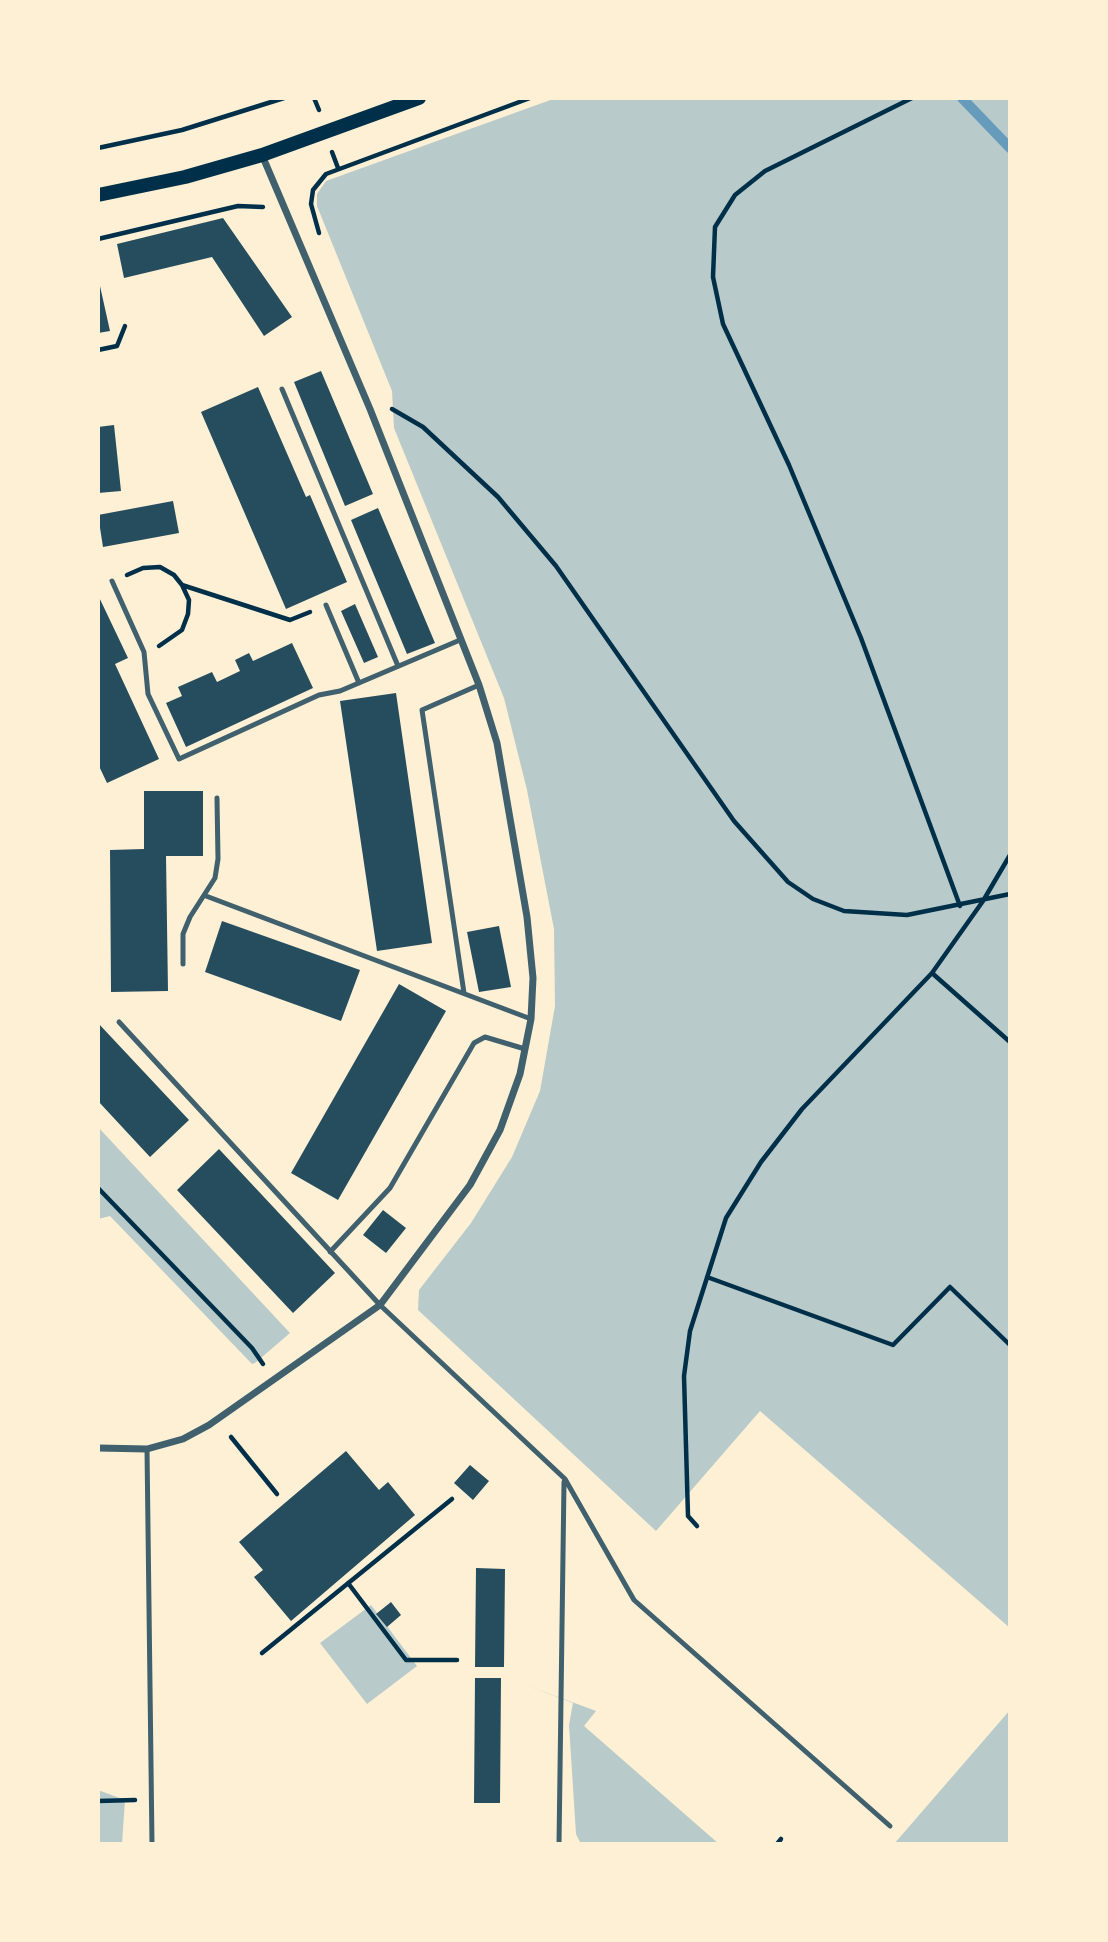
<!DOCTYPE html>
<html>
<head>
<meta charset="utf-8">
<style>
	body { margin:0 }
	#map { position:relative; width:1108px; height:1942px; overflow:hidden; background:#fdf0d5; font-family:Karla,sans-serif }
	canvas { display:block }
	.frame { position:absolute; inset:0; border:100px solid #fdf0d5; pointer-events:none }
</style>
</head>
<body>
<div id="map">
<canvas width="1108" height="1942"></canvas>
<div class="frame"></div>
</div>
<script>
const ctx = document.querySelector('canvas').getContext('2d');
ctx.lineJoin = 'round';
function paint(path, color) {
  ctx.fillStyle = color;
  ctx.fill(path, 'evenodd');
}
function poly(rows) {
  const path = new Path2D();
  for (const r of rows) {
    path.moveTo(r[0], r[1]);
    for (let i = 2; i < r.length; i += 2) path.lineTo(r[i], r[i + 1]);
  }
  return path;
}
function strokePath(path, color, width, dash) {
  ctx.strokeStyle = color;
  ctx.lineWidth = width;
  ctx.lineCap = dash ? 'butt' : 'round';
  ctx.setLineDash(dash || []);
  ctx.stroke(path);
}
paint(poly([
	[556,98,1010,98,1010,1628,760,1411,656,1531,418,1310,419,1290,471,1223,512,1157,540,1091,555,1006,554,929,527,790,504,698,394,428,392,391,317,206,317,194,326,181],
	[98,1127,290,1333,255,1363,252,1364,110,1216,98,1219],
	[371,1605,417,1666,367,1704,320,1643],
	[526,1685,596,1711,584,1726,719,1844,581,1844,576,1834,569,1725,573,1703],
	[1010,1710,1010,1844,894,1844],
	[98,1790,125,1800,122,1844,98,1844]
]), '#b9caca');
strokePath(poly([
	[962,98,1010,148]
]), '#669bbc', 10);
paint(poly([
	[223,218,292,317,264,336,212,257,124,278,117,244],
	[98,277,110,331,98,333],
	[321,371,373,494,345,506,294,382],
	[258,387,306,497,310,495,347,582,286,609,201,412],
	[114,425,121,491,98,493,98,427],
	[173,501,179,533,103,547,98,515],
	[378,508,435,643,407,654,351,520],
	[98,595,128,658,115,664,159,759,107,783,98,764],
	[355,604,378,657,364,663,341,611],
	[292,643,313,688,186,747,166,703,182,696,178,687,212,672,217,682,240,671,235,660,249,653,253,661],
	[396,693,432,943,377,951,340,701],
	[144,791,203,791,203,856,166,856,168,991,111,992,110,850,144,849],
	[222,921,360,970,341,1021,205,972],
	[499,926,511,987,479,992,467,932],
	[399,984,446,1011,338,1200,291,1173],
	[98,1023,189,1120,150,1157,98,1101],
	[219,1149,335,1273,293,1313,177,1190],
	[383,1210,406,1228,386,1253,363,1235],
	[346,1451,379,1490,388,1482,415,1515,291,1621,254,1577,263,1570,239,1542],
	[470,1465,489,1481,473,1500,454,1483],
	[476,1568,505,1569,504,1667,475,1667],
	[391,1602,401,1615,387,1627,376,1614],
	[475,1678,501,1678,500,1803,474,1803]
]), '#264d5e');
strokePath(poly([
	[314,98,319,110],
	[912,98,765,171,735,195,715,227,713,277,723,324,789,465,861,638,960,906],
	[98,148,182,130,284,98],
	[332,152,338,168],
	[319,233,311,204,313,190,326,174,530,98],
	[98,239,238,206,263,207],
	[98,350,117,346,125,326],
	[392,409,423,427,498,497,556,566,734,821,788,882,813,899,844,911,907,915,1010,894],
	[127,575,143,568,160,567,174,575,182,585,290,620,310,612],
	[159,646,182,630,188,614,189,600,182,585],
	[932,973,1010,1042],
	[98,1188,252,1348,263,1364],
	[707,1277,893,1345,950,1287,1010,1345],
	[231,1437,277,1494],
	[697,1526,688,1516,684,1376,690,1331,726,1218,761,1162,802,1109,932,973,983,901,1010,855],
	[348,1583,406,1660,457,1660],
	[262,1653,452,1499],
	[98,1801,135,1800],
	[777,1844,781,1839]
]), '#003049', 4.5);
strokePath(poly([
	[282,389,398,666],
	[112,581,144,652,148,694,179,759,319,695,340,691,460,640],
	[326,605,359,683],
	[206,896,531,1019],
	[183,964,183,934,190,917,215,878,218,859,217,798],
	[464,993,422,710,479,685],
	[119,1022,380,1305,565,1479,634,1600,890,1826],
	[330,1252,390,1188,474,1043,485,1037,525,1049],
	[147,1449,152,1844],
	[559,1844,564,1482]
]), '#3f606c', 5);
strokePath(poly([
	[98,1448,147,1449,183,1439,209,1425,380,1305,470,1185,500,1130,520,1074,531,1019,533,978,527,917,497,743,479,685,370,409,262,155]
]), '#3f606c', 7);
strokePath(poly([
	[98,195,185,177,262,155,419,98]
]), '#003049', 14);
</script>
</body>
</html>
